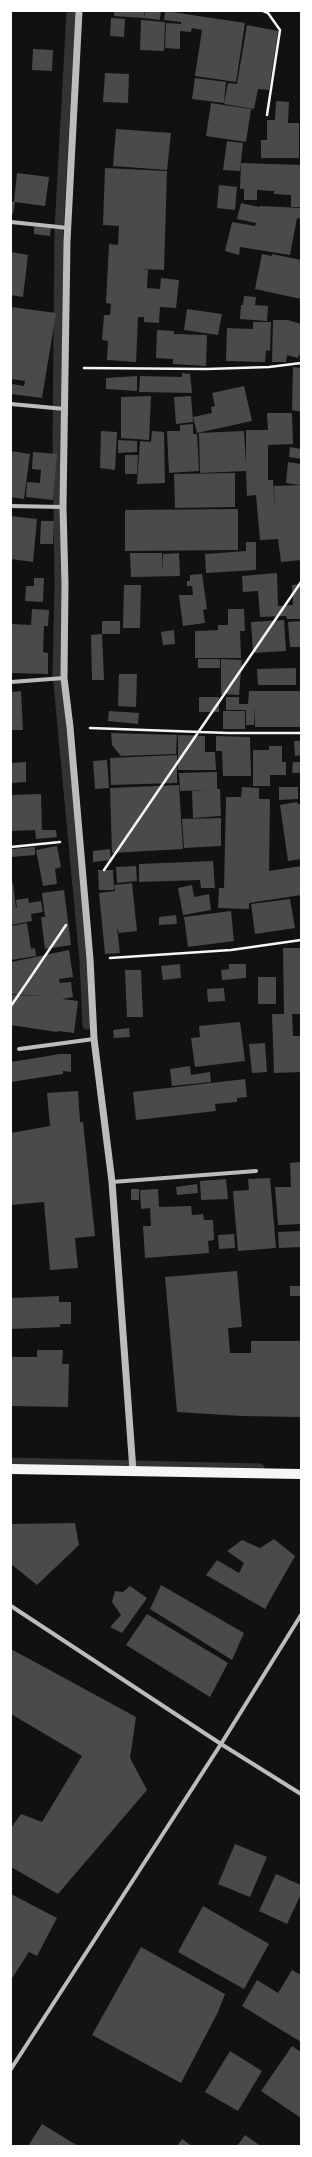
<!DOCTYPE html>
<html>
<head>
<meta charset="utf-8">
<style>
	body { margin:0 }
	#map { position:relative; width:312px; height:2157px; overflow:hidden; background:#111; font-family:Montserrat,sans-serif }
	canvas { display:block }
	.frame { position:absolute; inset:0; border:12px solid #fff; pointer-events:none }
</style>
</head>
<body>
<div id="map">
<canvas width="312" height="2157"></canvas>
<div class="frame"></div>
</div>
<script>
const ctx = document.querySelector('canvas').getContext('2d');
ctx.lineJoin = 'round';
function poly(rows) {
  const path = new Path2D();
  for (const r of rows) {
    path.moveTo(r[0], r[1]);
    for (let i = 2; i < r.length; i += 2) path.lineTo(r[i], r[i + 1]);
  }
  return path;
}
function strokePath(path, color, width, dash) {
  ctx.strokeStyle = color;
  ctx.lineWidth = width;
  ctx.lineCap = dash ? 'butt' : 'round';
  ctx.setLineDash(dash || []);
  ctx.stroke(path);
}
function paint(path, color) {
  ctx.fillStyle = color;
  ctx.fill(path, 'evenodd');
}
strokePath(poly([
	[71,11,59,229,57,437,59,583,57,673,84,961,87,1025],
	[11,1462,260,1468]
]), '#333', 9);
paint(poly([
	[114,11,144,11,144,18,114,16],
	[145,11,161,11,160,20,144,18],
	[165,11,245,23,236,82,195,76,202,30,192,28,191,32,180,31,180,49,165,48,166,23,181,24,181,22,164,20],
	[111,18,125,19,124,37,110,36],
	[141,20,165,22,164,51,140,50],
	[247,25,278,31,269,90,258,89,254,109,224,104,228,83,237,84],
	[33,49,53,50,52,71,32,70],
	[105,73,129,74,128,103,103,102],
	[195,78,226,82,224,103,192,99],
	[276,101,289,102,288,123,299,123,299,158,261,158,261,140,267,140,267,120,275,120],
	[211,103,224,105,224,106,224,105,251,109,246,142,206,136],
	[116,129,171,133,167,170,113,166],
	[227,141,243,143,240,171,223,170],
	[241,163,301,165,301,207,291,207,291,195,274,194,274,191,257,190,257,200,244,200,244,189,240,189],
	[105,168,167,171,164,270,140,269,148,270,147,288,160,289,161,278,179,280,176,308,160,307,159,323,144,322,144,317,138,317,136,362,107,360,108,341,102,340,104,315,110,315,111,304,117,305,106,303,109,244,118,245,119,226,103,225],
	[17,173,49,177,45,206,15,202,13,214,11,214,11,201,14,202],
	[219,185,237,187,235,210,217,208],
	[241,203,259,207,260,206,301,208,301,219,297,218,290,255,240,247,239,255,225,251,232,222,255,226,256,223,237,219],
	[34,227,51,228,50,236,34,234],
	[11,252,28,255,23,297,11,295],
	[262,254,272,256,272,254,301,260,301,299,255,289],
	[244,296,256,297,255,305,268,306,267,321,240,319,241,305,243,305],
	[11,307,56,313,42,398,11,394,12,384,24,386,25,381,11,379],
	[187,309,222,314,218,335,184,330],
	[273,320,288,320,301,324,301,356,299,355,298,358,287,355,286,362,272,362],
	[253,322,271,322,270,351,266,350,265,362,226,361,227,328,253,329],
	[157,330,174,331,174,334,207,335,206,366,173,364,173,359,156,358],
	[293,367,301,368,301,412,292,410],
	[182,373,190,374,192,393,139,392,140,376,182,377],
	[137,376,137,391,106,389,106,378],
	[244,386,252,421,197,433,193,417,212,413,211,407,215,406,212,393],
	[151,396,149,440,121,438,121,397],
	[191,396,193,422,176,424,174,397],
	[267,413,292,413,293,444,268,445,268,480,273,480,275,509,274,486,301,485,301,560,281,562,278,539,260,540,256,495,247,496,246,471,200,473,199,433,244,431,246,464,246,430,268,430],
	[193,424,193,434,197,434,199,471,169,473,167,431,180,431,180,425],
	[101,431,117,432,115,470,100,468],
	[152,431,164,432,165,483,137,484,140,441,151,442],
	[118,440,137,441,137,452,118,453],
	[290,447,301,449,301,459,289,457],
	[11,451,30,454,24,499,11,497],
	[33,452,57,454,53,500,26,497,27,482,40,483,41,470,32,469],
	[125,455,138,455,137,474,125,474],
	[288,462,301,464,301,485,286,483],
	[235,473,235,507,175,508,174,474],
	[238,509,238,550,125,551,125,510],
	[11,516,37,519,33,562,11,559],
	[41,521,54,521,53,544,40,544],
	[246,542,256,542,256,570,206,573,205,554,246,551],
	[130,553,162,553,163,574,163,554,179,553,180,576,131,577],
	[277,573,278,606,293,605,292,585,301,584,301,619,287,619,286,616,260,617,258,591,243,592,242,576],
	[202,574,207,609,203,610,205,623,183,626,179,595,193,595,192,586,187,586,187,581,190,581,190,575],
	[34,578,44,578,43,602,25,601,26,586,34,586],
	[124,585,141,585,140,628,123,628],
	[32,609,49,610,48,626,44,626,43,652,48,653,48,674,11,673,11,624,31,625],
	[228,609,244,609,245,631,240,631,241,658,195,658,195,631,218,630,218,625,228,625],
	[284,620,286,651,253,653,251,622],
	[102,621,120,621,120,634,102,634],
	[301,621,301,647,290,647,288,622],
	[174,630,175,644,163,645,161,632],
	[102,634,104,680,92,680,91,635],
	[198,659,220,659,220,668,198,668],
	[221,659,242,660,239,695,221,694],
	[296,668,296,685,258,685,257,669],
	[119,674,137,674,136,707,118,706],
	[21,691,23,730,11,730,11,692],
	[249,691,301,691,301,727,255,727,255,705,254,725,246,725,246,710,226,710,226,697,239,697,239,704,248,704],
	[199,697,219,697,219,712,199,712],
	[109,711,139,713,138,724,108,721],
	[223,711,245,711,245,729,223,729],
	[111,733,177,735,176,754,121,756,112,745],
	[178,735,205,736,205,752,215,752,216,770,178,770],
	[216,736,250,737,251,776,223,776,222,751,216,751],
	[294,741,301,741,301,755,295,756],
	[269,746,282,746,282,762,286,762,286,775,270,775,270,786,253,786,253,750,269,750],
	[177,755,177,783,111,785,110,758],
	[107,760,109,788,95,789,93,761],
	[26,762,26,782,11,783,11,763],
	[293,762,301,762,301,773,292,773],
	[217,772,217,789,220,789,221,816,193,818,192,791,209,790,180,791,179,773],
	[179,785,183,849,112,853,110,788],
	[242,787,259,788,259,799,270,799,269,871,301,866,301,895,249,903,249,909,218,908,219,888,224,888,226,797,241,797],
	[279,787,298,787,298,799,279,800],
	[41,794,42,830,56,830,57,837,36,839,35,830,11,831,11,795],
	[297,802,298,804,301,804,301,859,288,861,280,805],
	[221,818,221,846,184,848,182,819],
	[57,846,61,867,55,869,57,884,43,886,36,850],
	[35,847,35,855,11,857,11,849],
	[110,849,111,860,93,862,93,851],
	[213,861,215,888,201,888,200,880,139,882,139,864],
	[136,866,137,881,117,883,116,867],
	[98,870,113,870,114,890,99,890],
	[13,883,16,908,11,909,11,884],
	[132,883,137,931,119,933,117,927,120,953,105,954,99,893,115,891,114,885],
	[192,885,194,897,209,894,211,910,183,915,178,888],
	[64,890,71,945,45,949,41,917,45,917,42,893],
	[28,898,29,903,41,901,43,912,31,914,32,921,11,925,11,909,17,908,16,900],
	[290,899,295,928,255,934,251,904],
	[231,911,234,941,188,947,184,917],
	[176,915,177,924,159,925,159,917],
	[27,923,31,949,35,948,36,956,11,960,11,926],
	[283,948,300,948,300,1014,292,1014,293,1036,301,1036,301,1072,274,1073,272,1014,284,1014],
	[69,950,73,977,59,979,60,983,71,982,73,997,62,999,78,1001,74,1033,58,1031,57,1032,11,1025,11,995,42,996,11,994,11,962],
	[180,964,181,978,163,980,161,966],
	[229,964,246,964,246,978,222,980,221,970,229,969],
	[125,970,141,970,143,1017,127,1017],
	[258,977,276,977,276,1004,258,1004],
	[224,988,225,1001,208,1002,207,989],
	[240,1022,245,1061,195,1067,191,1038,200,1037,199,1026],
	[129,1028,130,1037,114,1038,113,1030],
	[265,1043,267,1072,252,1073,249,1044],
	[60,1054,71,1054,71,1072,63,1071,63,1074,11,1082,11,1062],
	[190,1066,191,1075,210,1072,211,1082,172,1086,170,1069],
	[245,1079,247,1097,237,1098,237,1102,215,1104,216,1111,136,1120,133,1092],
	[78,1091,80,1122,83,1122,95,1236,75,1238,78,1268,50,1270,44,1202,11,1205,11,1133,50,1126,47,1093],
	[301,1162,301,1224,278,1225,275,1187,291,1187,290,1163],
	[270,1178,276,1248,238,1251,233,1191,249,1190,248,1179],
	[226,1179,228,1199,201,1200,200,1181],
	[197,1184,198,1193,177,1195,176,1187],
	[131,1189,139,1189,139,1200,131,1200],
	[158,1189,159,1207,191,1206,192,1215,203,1214,204,1220,213,1220,214,1240,208,1241,209,1253,145,1258,143,1226,151,1226,150,1208,141,1209,140,1190],
	[301,1231,301,1247,279,1248,278,1232],
	[234,1234,235,1248,219,1249,218,1235],
	[237,1271,242,1327,228,1328,230,1353,251,1353,251,1341,301,1341,301,1417,241,1416,177,1412,165,1277],
	[290,1286,301,1286,301,1296,290,1296],
	[59,1296,59,1302,71,1302,71,1324,60,1324,60,1327,11,1329,11,1298],
	[37,1350,63,1350,62,1364,69,1364,68,1407,11,1406,11,1357,37,1357],
	[75,1523,79,1545,37,1585,11,1564,11,1524],
	[274,1539,295,1556,265,1609,206,1575,217,1560,239,1573,244,1563,227,1551,242,1540,260,1548],
	[161,1585,244,1633,232,1660,150,1609],
	[130,1586,147,1598,122,1633,110,1627,121,1615,112,1602,115,1591,123,1592],
	[147,1614,228,1663,210,1697,126,1645],
	[11,1649,136,1717,130,1758,147,1790,58,1894,11,1867,11,1828,21,1814,42,1822,82,1756,11,1714],
	[235,1844,267,1857,250,1897,218,1884],
	[276,1874,301,1885,301,1894,287,1924,259,1911],
	[11,1894,57,1918,37,1956,29,1952,11,1980],
	[203,1906,269,1944,244,1989,178,1952],
	[141,1947,225,1994,218,2012,181,2083,92,2035],
	[292,1970,301,1975,301,2042,242,2006,257,1980,278,1993],
	[292,2046,301,2052,301,2118,261,2091],
	[230,2051,262,2071,238,2111,205,2092],
	[42,2124,78,2146,28,2146],
	[245,2135,261,2146,237,2146],
	[182,2139,192,2146,177,2146]
]), '#4a4a4a');
strokePath(poly([
	[263,11,268,13,280,30,267,115],
	[84,368,207,369,269,367,301,363],
	[90,728,228,733,301,733],
	[11,847,60,842],
	[104,870,301,582],
	[110,958,231,950,301,940],
	[11,1006,66,925]
]), '#f5f5f5', 2.5);
strokePath(poly([
	[11,222,68,228],
	[11,404,65,409],
	[11,506,63,507],
	[11,682,64,678],
	[19,1049,94,1039],
	[112,1182,256,1171],
	[11,1606,221,1744,301,1794],
	[11,2069,221,1744,301,1615]
]), '#bcbcbc', 4);
strokePath(poly([
	[79,11,67,241,63,507,65,584,64,678,70,727,90,959,94,1039,112,1182,133,1471]
]), '#bcbcbc', 7);
strokePath(poly([
	[11,1469,301,1474]
]), '#f5f5f5', 10);
</script>
</body>
</html>
